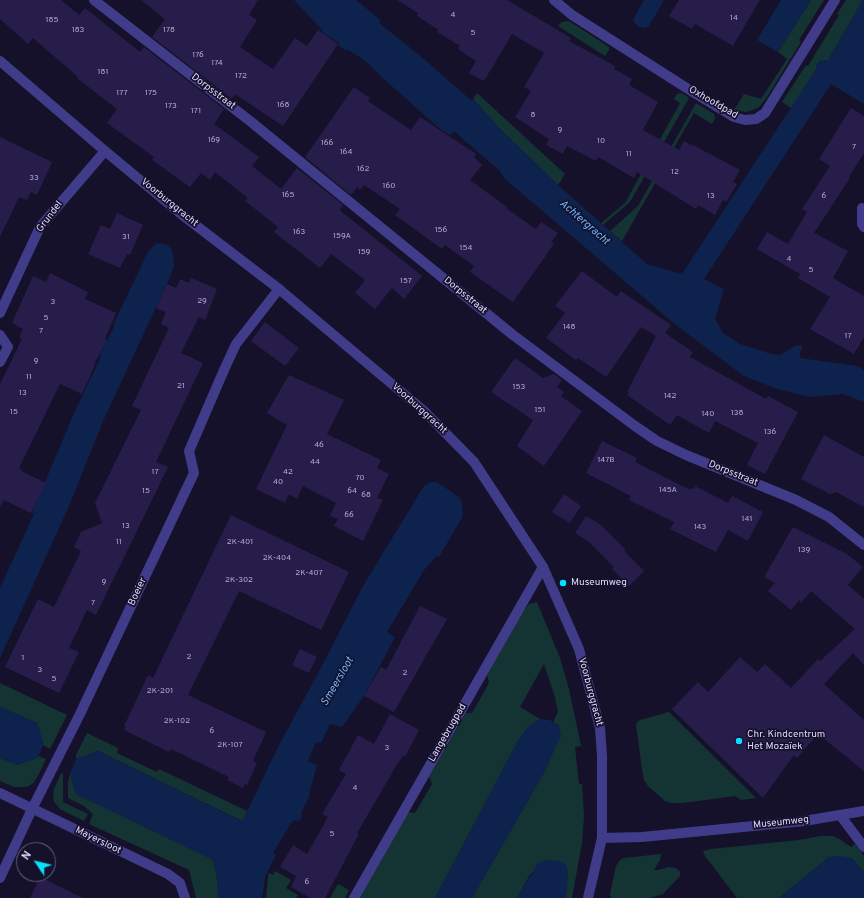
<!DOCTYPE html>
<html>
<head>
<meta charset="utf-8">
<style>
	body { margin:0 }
	#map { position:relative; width:864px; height:898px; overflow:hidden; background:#16112a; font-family:Overpass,sans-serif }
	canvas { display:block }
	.north { position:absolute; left:16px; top:842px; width:40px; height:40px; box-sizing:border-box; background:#16112a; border:1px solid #66617f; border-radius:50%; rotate:305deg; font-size:11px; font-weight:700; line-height:16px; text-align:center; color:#dfdaff }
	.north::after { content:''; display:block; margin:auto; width:14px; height:18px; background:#07dffd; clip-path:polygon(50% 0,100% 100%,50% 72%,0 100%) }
</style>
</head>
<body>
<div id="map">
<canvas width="864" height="898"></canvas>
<div class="north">N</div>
</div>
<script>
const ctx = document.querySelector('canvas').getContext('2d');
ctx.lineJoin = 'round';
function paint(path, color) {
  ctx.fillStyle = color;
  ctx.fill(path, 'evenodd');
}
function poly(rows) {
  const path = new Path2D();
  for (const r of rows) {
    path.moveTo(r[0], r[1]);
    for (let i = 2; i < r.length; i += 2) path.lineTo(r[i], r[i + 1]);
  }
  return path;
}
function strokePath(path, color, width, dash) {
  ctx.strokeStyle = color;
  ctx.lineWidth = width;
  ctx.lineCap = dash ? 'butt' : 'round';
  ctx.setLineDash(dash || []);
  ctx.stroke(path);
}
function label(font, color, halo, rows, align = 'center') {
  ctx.font = font + ' Overpass,sans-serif';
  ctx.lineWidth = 3.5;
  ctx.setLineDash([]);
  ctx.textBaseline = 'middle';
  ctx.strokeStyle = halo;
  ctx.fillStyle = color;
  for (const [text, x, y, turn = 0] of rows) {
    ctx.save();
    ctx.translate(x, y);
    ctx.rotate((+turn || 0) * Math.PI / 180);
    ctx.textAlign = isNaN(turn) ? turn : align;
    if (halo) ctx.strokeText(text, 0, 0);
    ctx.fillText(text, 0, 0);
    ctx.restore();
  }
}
paint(poly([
	[811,0,824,0,799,40,801,42,767,97,759,107,753,110,746,112,734,110,744,94,761,99,787,59,778,52],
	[846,0,863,0,828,60,820,61,816,65,817,68,791,108,782,102,806,65,808,66,839,15,837,14],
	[569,21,609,47,609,50,605,56,558,26,562,22],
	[477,93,565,174,558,185,501,130,473,99],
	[682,93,689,98,630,202,603,225,601,223,625,203,680,103,674,99,677,94],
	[696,103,714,114,715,118,712,124,694,113,668,158,666,156],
	[663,162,666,164,622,241,610,231,638,206],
	[537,602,560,658,569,689,581,746,575,747,579,784,582,784,584,815,582,843,572,898,565,898,567,887,531,873,517,898,472,898,547,767,549,761,559,726,553,722,558,712,555,697,544,664,520,707,540,719,530,725,518,741,435,898,359,898,408,812,415,813,432,784,429,777,466,713,472,713,489,683,487,675,523,611,529,604],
	[0,683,67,715,50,749,43,745,37,723,0,707],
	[669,712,751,793,756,798,741,800,735,796,683,803,670,803,665,801,648,786,644,780,642,769,636,725,637,722,640,720],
	[87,733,118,748,117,753,157,772,159,769,247,811,243,820,242,821,98,751,76,759,76,755],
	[38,756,46,759,38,776,33,783,29,786,24,787,14,787,0,781,0,758,17,765,37,758],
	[61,773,63,774,63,802,88,814,84,821,60,809,55,803,53,799,54,789],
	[70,773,76,794,212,859,213,861,216,872,219,898,196,898,189,870,89,824,93,814,84,806,68,798,68,782],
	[820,836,833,836,841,840,851,847,855,844,864,856,864,870,863,871,852,858,829,857,779,898,737,898,705,856,703,851,711,849,799,840],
	[661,854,660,860,654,870,659,870,668,867,676,868,680,872,680,876,663,894,650,898,611,898,610,894,616,866,620,860,624,858],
	[275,871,291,880,286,888,298,895,296,898,266,898,268,877,269,873,273,875],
	[338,884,349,890,345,898,330,898]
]), '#143434');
paint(poly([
	[294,0,356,0,474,97,473,99,501,130,559,186,647,264,682,274,817,68,816,65,820,61,828,60,863,0,864,0,864,104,831,84,704,279,724,289,715,319,723,333,740,344,771,354,780,355,797,345,803,346,800,352,800,358,857,366,864,370,864,402,843,394,810,397,777,389,744,376,676,325,505,179,500,171,455,132,449,135,438,127,386,81,367,62,347,49,346,51,338,45,339,43,322,32,323,31],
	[644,0,664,0,649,26,643,28,638,26,633,21,635,16],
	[781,0,811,0,778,52,757,40],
	[156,243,165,244,171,248,173,254,174,265,170,277,104,419,69,506,0,658,0,588,34,514,32,513,74,413,101,357,99,356,115,325,113,325,148,252],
	[430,482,437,482,460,498,462,505,463,516,439,557,437,556,424,570,387,632,395,637,364,696,342,727,330,724,321,743,316,742,308,761,317,765,309,794,310,795,301,813,302,816,299,821,293,820,273,853,276,855,265,877,262,898,219,898,216,872,213,861,211,859,76,794,70,773,76,759,98,751,241,821,243,820,278,747,323,664,363,586,424,486],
	[0,707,37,723,44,744,37,758,17,765,0,758],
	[540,719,550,720,559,726,561,735,547,767,472,898,435,898,518,741,530,725],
	[840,856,852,858,864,872,864,898,779,898,829,857],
	[546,860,561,861,566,865,568,871,567,887,565,898,517,898,538,863]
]), '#0d234d');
paint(poly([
	[382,19,465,87,474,97,472,101,419,55,379,23]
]), '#16112a');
paint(poly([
	[0,0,61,0,79,15,85,8,140,52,144,47,224,109,214,124,259,157,252,166,281,189,297,168,343,205,340,210,342,212,422,276,404,299,392,288,375,309,355,293,365,280,331,254,320,268,274,232,278,227,245,201,248,198,215,172,210,180,201,173,190,187,152,160,154,157,107,123,117,109,77,78,78,77,33,38,28,44,0,19],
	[141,0,258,0,249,15,257,20,240,47,273,69,295,38,307,46,318,30,338,44,283,126,235,94,232,99,152,37,165,19],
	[397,0,507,0,571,38,569,41,615,66,614,69,632,79,629,85,658,102,643,130,679,150,684,141,692,146,693,145,740,170,733,182,737,184,726,202,723,200,715,215,698,205,696,209,637,172,634,178,598,157,596,161,567,146,563,154,546,145,549,139,515,117,531,91,524,87,544,53,512,34,484,81,469,73,476,61,458,49,460,46,437,32,439,30,417,16,418,13],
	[679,0,760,0,733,46,695,24,692,29,669,16],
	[354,87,370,98,368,101,411,130,420,117,476,154,474,157,482,165,470,180,508,208,507,209,536,229,541,222,558,233,551,242,554,244,513,302,470,272,474,266,445,245,442,249,395,215,400,209,364,185,360,190,357,187,351,195,305,157],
	[851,108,864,116,864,153,849,177,850,178,814,233,848,251,833,278,864,296,864,337,854,354,810,329,830,297,798,278,800,274,757,249,767,232,788,244,807,212,802,209,830,166,819,159],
	[0,137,52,162,37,195,31,192,27,200,19,197,0,237],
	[117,213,143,225,130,255,127,254,120,268,88,254,101,225,110,229],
	[582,271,617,297,621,291,671,325,665,333,693,352,690,357,766,399,768,396,798,412,765,474,747,465,758,443,715,421,709,433,677,415,670,425,627,395,629,393,627,392,656,336,641,327,606,377,578,358,576,360,546,338,565,313,555,306],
	[50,273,88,292,85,299,116,313,105,339,107,340,94,364,95,364,88,381,82,394,60,384,19,468,22,469,21,471,46,483,31,513,4,500,0,507,0,384,22,339,19,338,23,329,12,323,33,276,46,282],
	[191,278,217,289,205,320,199,317,181,353,203,363,156,462,168,467,96,615,87,610,69,648,79,652,59,693,5,667,38,599,54,607,81,551,74,547,81,532,102,523,95,503,141,410,132,406,169,328,161,324,166,312,156,308,167,284,176,288,180,279,189,283],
	[265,322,299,348,285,366,251,341],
	[515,358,543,378,554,374,562,380,557,387,564,392,561,396,582,411,544,466,517,446,533,420,491,392],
	[289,375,344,400,327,434,381,460,377,468,389,474,377,498,383,500,363,541,334,526,338,519,330,516,336,503,303,486,297,499,289,494,285,503,256,489,287,425,267,413],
	[824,435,864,457,864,507,836,492,830,494,801,479],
	[602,441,637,458,635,462,690,490,691,488,694,489,695,486,728,503,732,496,763,512,748,541,728,530,716,552,670,529,674,522,629,500,631,496,586,473],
	[564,494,581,506,570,523,552,512],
	[231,515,349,572,321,630,239,591,188,695,266,732,253,761,257,763,247,785,245,784,243,788,227,780,229,777,171,749,169,752,124,730,126,727,124,726,148,675,153,678],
	[586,516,601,525,626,550,624,551,644,571,629,586,612,569,614,567,588,541,575,533],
	[793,527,847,554,863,567,848,585,864,599,864,665,853,653,824,684,864,720,864,771,818,734,797,758,794,755,763,798,672,709,698,682,708,692,740,657,757,672,765,664,791,688,818,659,820,661,855,629,811,591,801,603,799,600,791,610,768,591,775,583,764,577],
	[420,606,447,619,394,712,364,696,381,667,386,670],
	[300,649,317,657,309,673,292,665],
	[390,714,419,730,405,757,403,756,396,766,357,833,359,834,325,898,310,898,291,887,296,876,280,867,293,845,307,854,328,817,322,814,346,774,339,770,358,735,374,744],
	[40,877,83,898,30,898]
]), '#271d4b');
strokePath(poly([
	[224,370,236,344,279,289]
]), '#413c89', 10);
strokePath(poly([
	[94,0,250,121,513,335,635,426,657,441,686,455,796,500,829,517,864,545],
	[554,0,572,15,696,94,734,117,745,120,756,119,765,113,835,0],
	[862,208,862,224,864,227],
	[0,313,40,227,105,151],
	[0,335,8,347,0,362],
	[0,793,168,874,180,883,185,898],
	[840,815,864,847],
	[602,838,642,837,804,821,864,811],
	[0,878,32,809,80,714,194,473,189,451,224,370],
	[354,898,543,567]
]), '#413c89', 10);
strokePath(poly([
	[0,61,105,151,181,214,279,289,424,411,474,462,543,567,579,649,600,728,602,756,602,838,588,898]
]), '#413c89', 10);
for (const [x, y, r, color] of [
	[563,583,4,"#07dffd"],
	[739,741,4,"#07dffd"]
]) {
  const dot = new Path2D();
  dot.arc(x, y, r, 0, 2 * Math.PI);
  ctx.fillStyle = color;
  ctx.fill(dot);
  strokePath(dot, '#16112a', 1.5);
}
label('8px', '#b1abd2', null, [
	["4",453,15],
	["14",734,18],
	["185",52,20],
	["183",78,30],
	["178",169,30],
	["5",473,33],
	["176",198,55],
	["174",217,63],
	["181",103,72],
	["172",241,76],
	["177",122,93],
	["175",151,93],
	["168",283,105],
	["173",171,106],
	["171",196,111],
	["8",533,115],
	["9",560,130],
	["169",214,140],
	["10",601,141],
	["166",327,143],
	["7",854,147],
	["164",346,152],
	["11",629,154],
	["162",363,169],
	["12",675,172],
	["33",34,178],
	["160",389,186],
	["165",288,195],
	["13",711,196],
	["6",824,196],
	["156",441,230],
	["163",299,232],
	["159A",342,236],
	["31",126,237],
	["154",466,248],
	["159",364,252],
	["4",789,259],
	["5",811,270],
	["157",406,281],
	["29",202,301],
	["3",53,302],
	["5",46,318],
	["148",569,327],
	["7",41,331],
	["17",848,336],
	["9",36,361],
	["11",29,377],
	["21",181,386],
	["153",519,387],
	["13",23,393],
	["142",670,396],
	["151",540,410],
	["15",14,412],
	["138",737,413],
	["140",708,414],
	["136",770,432],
	["46",319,445],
	["147B",606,460],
	["44",315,462],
	["17",155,472],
	["42",288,472],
	["70",360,478],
	["40",278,482],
	["145A",668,490],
	["15",146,491],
	["64",352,491],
	["68",366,495],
	["66",349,515],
	["141",747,519],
	["13",126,526],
	["143",700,527],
	["11",119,542],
	["2K-401",240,542],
	["139",804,550],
	["2K-404",277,558],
	["2K-407",309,573],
	["2K-302",239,580],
	["9",104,582],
	["7",93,603],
	["2",189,657],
	["1",23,658],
	["3",40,670],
	["2",405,673],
	["5",54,679],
	["2K-201",160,691],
	["2K-102",177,721],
	["6",212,731],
	["2K-107",230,745],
	["3",387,748],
	["4",355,788],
	["5",332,834],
	["6",307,882]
]);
label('10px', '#dfdaff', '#16112a', [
	["Dorpsstraat",213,92,37],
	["Oxhoofdpad",713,103,30],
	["Voorburggracht",169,203,39],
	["Grundel",50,217,-53],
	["Dorpsstraat",465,296,39],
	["Voorburggracht",419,409,42],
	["Dorpsstraat",733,474,22],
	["Boeier",138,592,-65],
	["Voorburggracht",590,692,75],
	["Langebrugpad",448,733,-60],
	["Museumweg",781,823,-6],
	["Mayersloot",98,841,26]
]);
label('10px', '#dfdaff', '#16112a', [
	["Museumweg",571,583],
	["Chr. Kindcentrum",747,735],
	["Het Mozaïek",747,747]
], 'left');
label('italic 11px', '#69b6fe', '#16112a', [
	["Achtergracht",584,223,41],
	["Smeersloot",338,682,-60]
]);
</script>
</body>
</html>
